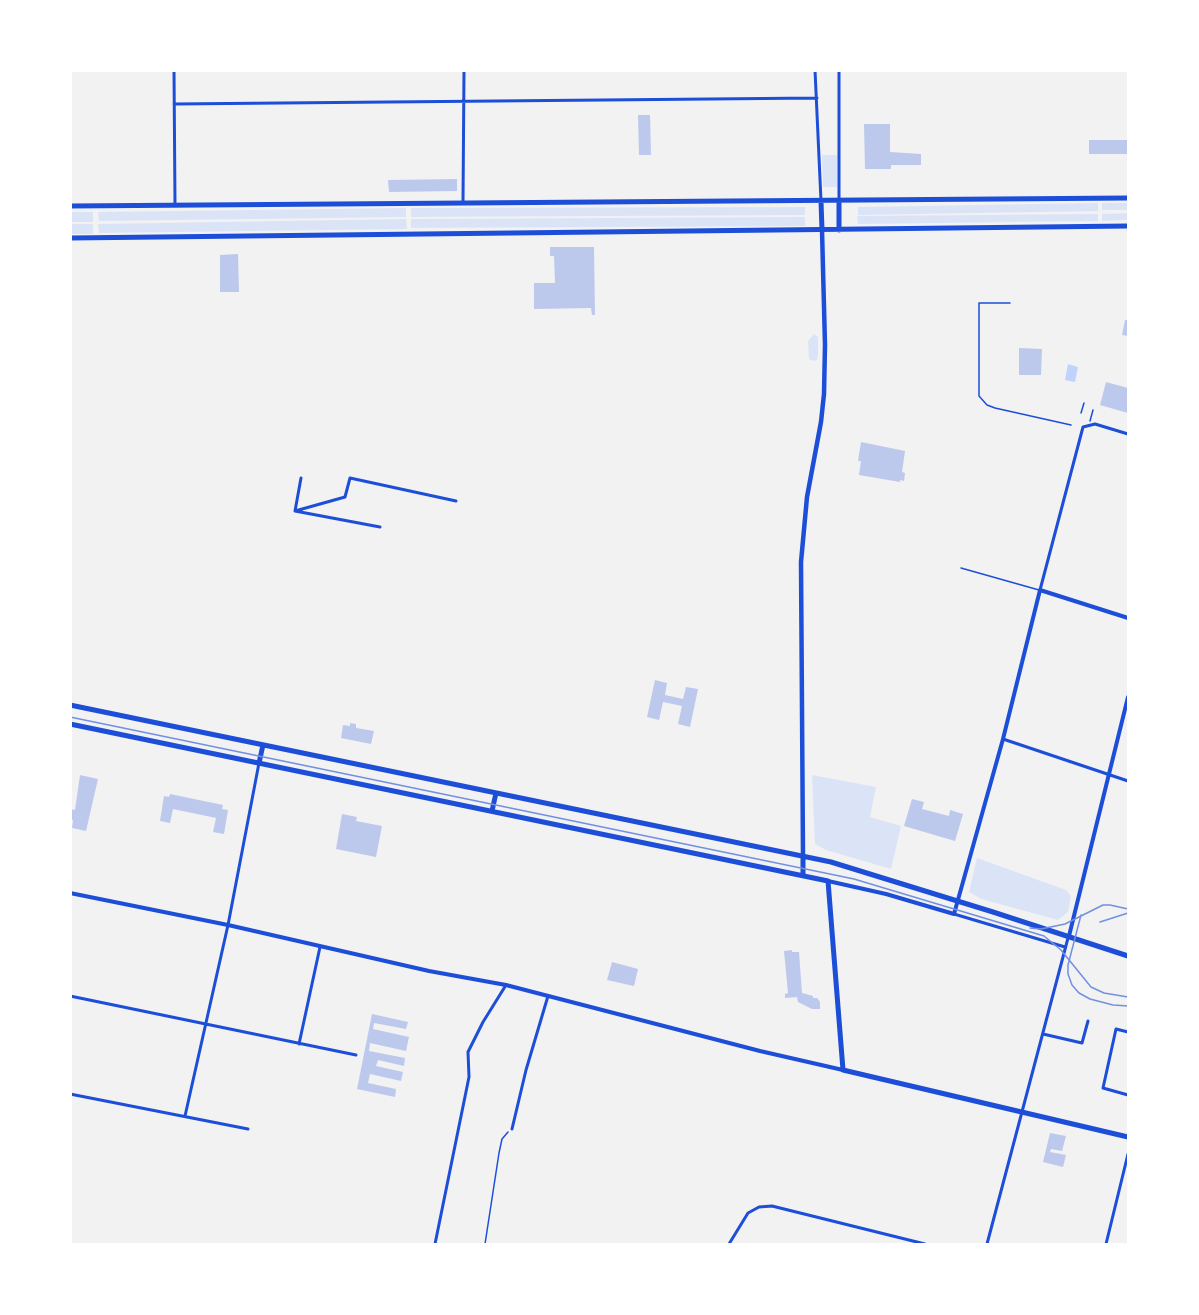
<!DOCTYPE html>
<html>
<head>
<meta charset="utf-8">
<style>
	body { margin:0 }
	#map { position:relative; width:1199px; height:1315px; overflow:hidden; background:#f2f2f2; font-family:"Exo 2",sans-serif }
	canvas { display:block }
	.frame { position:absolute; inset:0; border:72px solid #fff; pointer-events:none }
</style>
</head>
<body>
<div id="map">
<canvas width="1199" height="1315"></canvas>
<div class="frame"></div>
</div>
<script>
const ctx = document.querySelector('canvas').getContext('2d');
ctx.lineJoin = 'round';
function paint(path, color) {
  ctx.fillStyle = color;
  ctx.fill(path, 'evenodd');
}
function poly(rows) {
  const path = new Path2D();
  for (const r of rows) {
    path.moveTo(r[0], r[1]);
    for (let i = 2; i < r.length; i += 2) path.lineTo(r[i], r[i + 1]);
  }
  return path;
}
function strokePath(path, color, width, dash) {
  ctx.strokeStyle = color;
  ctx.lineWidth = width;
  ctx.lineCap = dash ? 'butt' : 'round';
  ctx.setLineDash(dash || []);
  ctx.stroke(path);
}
paint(poly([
	[822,155,837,155,837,187,823,187],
	[1098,203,1098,211,858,215,858,207],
	[1102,203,1128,203,1128,210,1102,210],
	[805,207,805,215,411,217,411,208],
	[406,208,406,217,99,221,98,212],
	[71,212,93,212,93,222,71,222],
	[1128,213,1128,220,1102,221,1102,214],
	[1098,214,1098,221,858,224,857,216],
	[805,217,805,226,411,228,411,219],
	[406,219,407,229,99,233,98,224],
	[71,224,93,224,93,234,71,234],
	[814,334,818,337,818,355,817,360,813,361,809,359,808,341],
	[812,775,876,787,870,817,901,826,891,869,826,850,815,844],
	[977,858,1066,890,1071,896,1068,912,1058,920,981,899,969,892]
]), '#dbe4f7');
paint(poly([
	[1068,364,1078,367,1075,382,1065,380]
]), '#bfd3fe');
paint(poly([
	[638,115,650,115,651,155,639,155],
	[864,124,890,124,890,152,921,154,921,165,891,165,891,169,865,169],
	[1089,140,1128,140,1128,154,1089,154],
	[457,179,457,191,389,192,388,180],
	[550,247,594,247,595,315,592,315,591,308,534,309,534,283,555,283,554,256,550,256],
	[238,254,239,292,220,292,220,255],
	[1125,320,1128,320,1128,336,1122,335],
	[1019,348,1042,349,1041,375,1019,375],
	[1106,382,1128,388,1128,413,1100,405],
	[861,442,905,451,902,472,905,473,904,481,900,480,900,482,859,475,861,461,858,461],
	[655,680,667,683,665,695,683,699,686,687,698,689,690,727,678,724,682,706,663,702,659,720,647,717],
	[350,723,356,724,356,728,374,731,371,744,341,738,343,725,350,726],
	[80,775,98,779,86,831,72,828,73,820,70,820,70,809,75,810],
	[170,794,223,805,222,809,228,810,224,834,213,832,216,818,173,809,170,823,160,821,164,796,169,797],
	[912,799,924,802,922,809,949,816,950,810,963,814,955,841,904,826],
	[342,814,357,817,356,821,382,826,376,857,336,849],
	[792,950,792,952,799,952,802,993,813,996,813,998,817,998,820,1002,820,1009,812,1009,798,1002,797,997,785,998,785,994,788,993,784,951],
	[612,962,638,969,634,986,607,980],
	[372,1014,408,1022,406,1029,374,1023,373,1029,409,1037,406,1051,370,1043,369,1051,405,1058,404,1066,378,1060,376,1066,403,1072,401,1081,370,1074,368,1083,396,1089,395,1097,357,1089],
	[1050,1133,1066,1136,1062,1151,1051,1149,1050,1152,1066,1155,1063,1167,1043,1162]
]), '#bdc9ec');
strokePath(poly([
	[485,1244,499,1153,502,1139,508,1132]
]), '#1d4ed8', 1.5);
strokePath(poly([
	[1010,303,979,303,979,396,987,405,995,408,1071,425],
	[1081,413,1084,403],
	[1090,421,1093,410],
	[961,568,1039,590]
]), '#1d4ed8', 1.5);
strokePath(poly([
	[174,70,175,205],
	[815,70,821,201],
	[839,70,839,199],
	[174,104,817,98],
	[463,202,464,70],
	[295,511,301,478],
	[380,527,295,511,345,497,350,478,456,501],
	[1040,590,1083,427,1095,424,1128,434],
	[1003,739,1128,781],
	[954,914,1065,947],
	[70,996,356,1055],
	[1128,1032,1116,1029,1103,1088,1128,1095],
	[1043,1034,1082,1043,1088,1021],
	[299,1044,320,947],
	[70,1094,248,1129],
	[185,1116,228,925,259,763],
	[512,1129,526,1070,548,996],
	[435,1244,469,1077,468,1052,483,1022,506,985],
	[729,1244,748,1213,759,1207,772,1206,925,1244],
	[987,1244,1068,938],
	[1106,1244,1128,1154]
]), '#1d4ed8', 3);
strokePath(poly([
	[828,881,886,894,954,914,1003,739,1040,590,1128,618],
	[70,893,228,925,429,971,506,985,760,1051,843,1070],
	[1069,936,1128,697]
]), '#1d4ed8', 4);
strokePath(poly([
	[803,857,801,562,807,497,821,422,824,394,825,345,822,230]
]), '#1d4ed8', 4.5);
strokePath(poly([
	[821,201,822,230],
	[70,206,1128,198],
	[839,230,839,200],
	[70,238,1128,226],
	[70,705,831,862,993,912,1128,956],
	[70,724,828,881,843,1070,1128,1137],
	[259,763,263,745],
	[492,811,496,793],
	[803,876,803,857]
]), '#1d4ed8', 5);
strokePath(poly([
	[70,717,854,879,1044,936,1061,950,1091,987,1104,993,1128,997],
	[1081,915,1068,965,1068,974,1072,985,1079,993,1090,999,1113,1005,1128,1006],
	[1100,922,1128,913],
	[1030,928,1041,929,1065,924,1103,905,1110,905,1128,909]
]), '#7290e2', 1.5);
</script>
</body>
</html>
